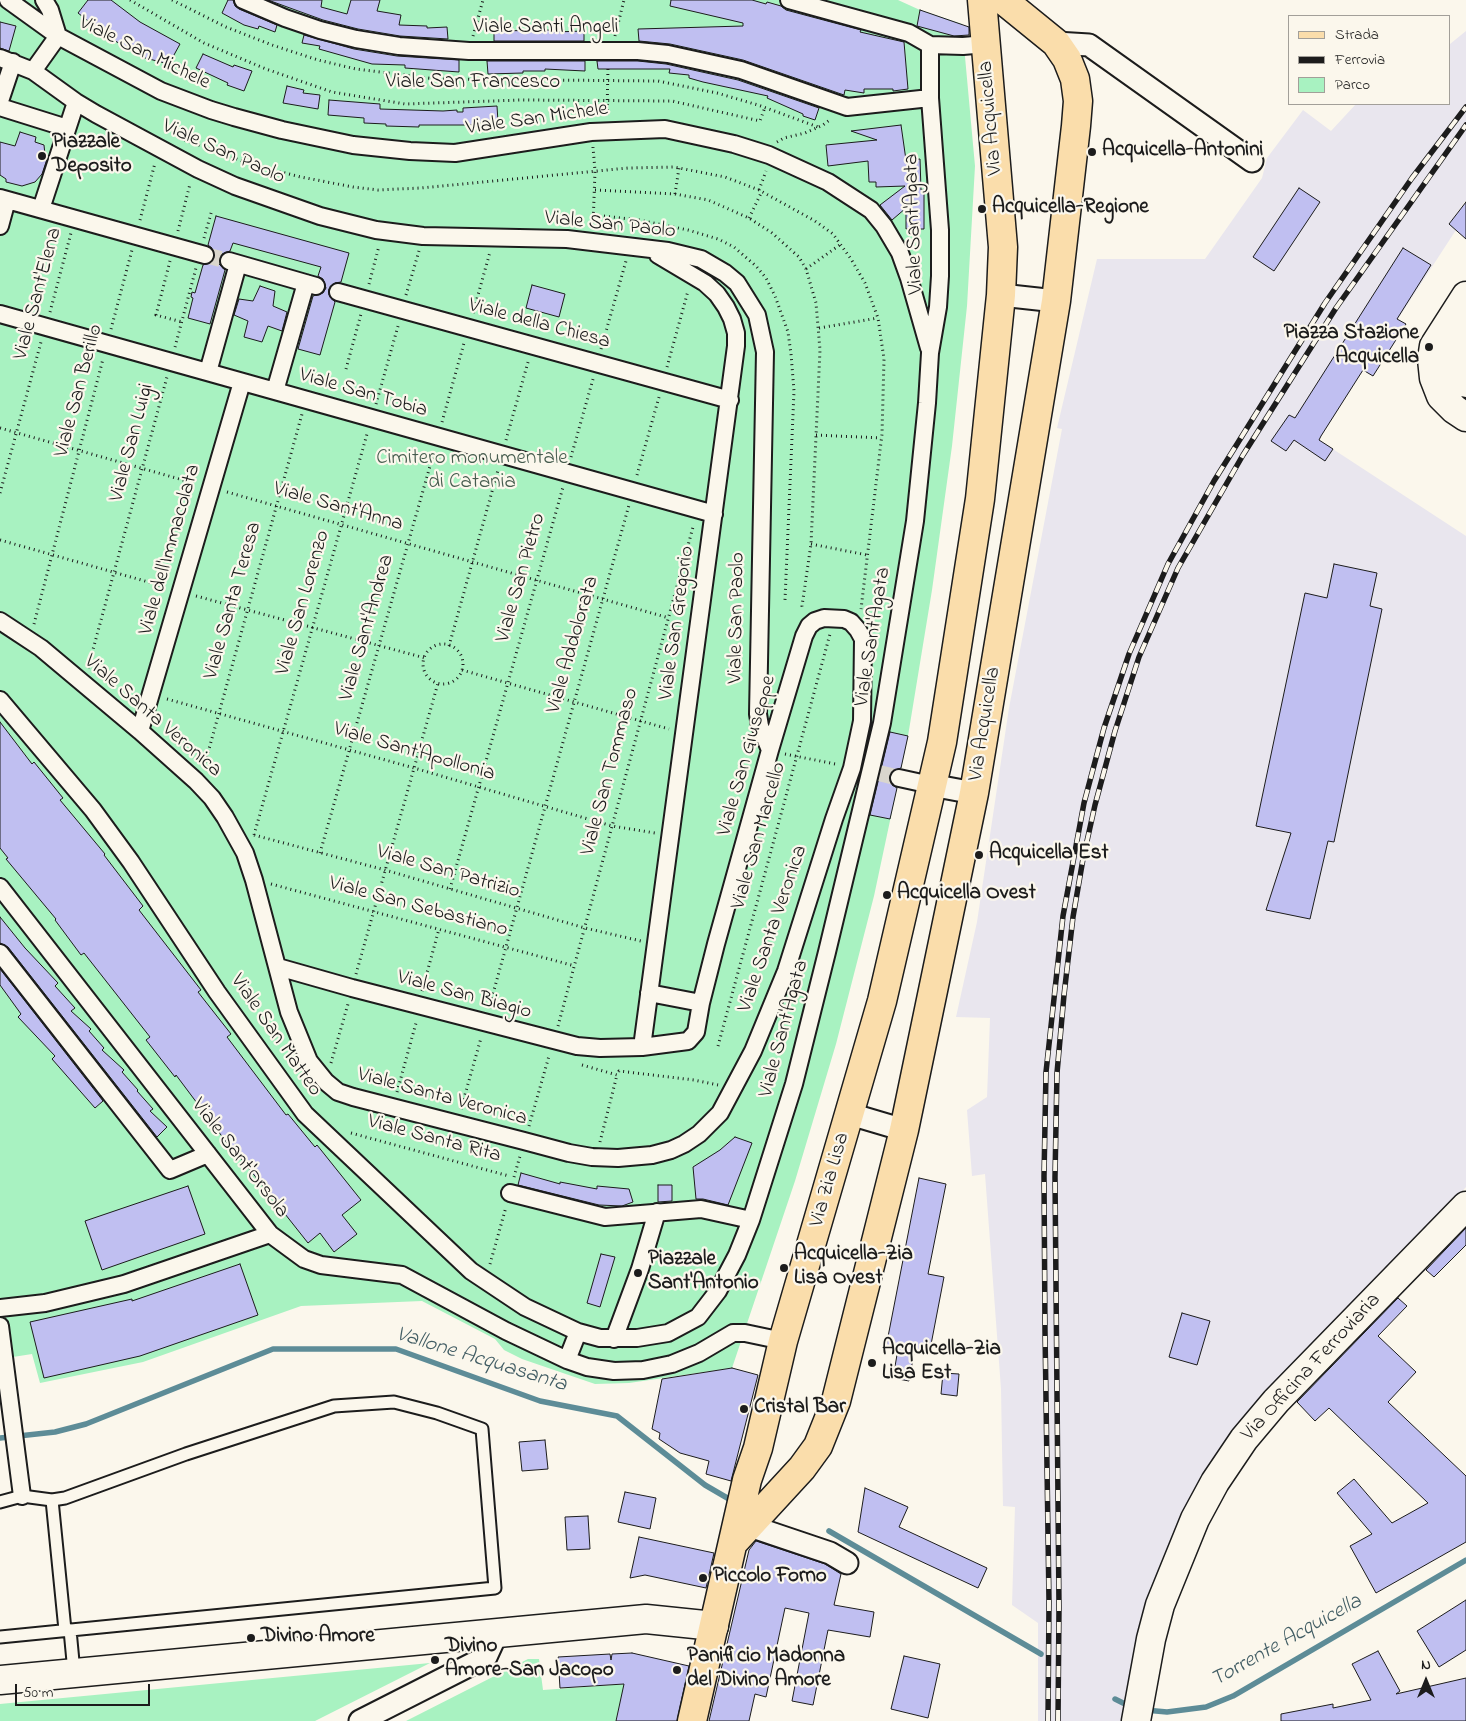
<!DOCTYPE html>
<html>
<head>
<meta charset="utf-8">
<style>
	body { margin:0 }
	#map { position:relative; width:1466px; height:1721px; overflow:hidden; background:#fbf7ec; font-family:"Indie Flower",sans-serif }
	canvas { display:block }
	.legend { position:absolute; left:1288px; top:15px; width:162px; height:90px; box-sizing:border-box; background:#fbf7ec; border:1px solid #a29f99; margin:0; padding:6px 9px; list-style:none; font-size:15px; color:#1c1c1c }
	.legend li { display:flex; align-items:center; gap:10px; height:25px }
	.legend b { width:25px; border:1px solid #a29f99 }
	.north { position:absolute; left:1401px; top:1656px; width:50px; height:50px; -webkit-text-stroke:4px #fbf7ec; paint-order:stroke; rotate:0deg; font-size:14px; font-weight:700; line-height:20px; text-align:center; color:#1c1c1c }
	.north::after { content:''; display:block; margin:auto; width:18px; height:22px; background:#1c1c1c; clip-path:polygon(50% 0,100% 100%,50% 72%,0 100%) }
	.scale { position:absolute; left:15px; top:1684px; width:135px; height:22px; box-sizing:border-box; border:2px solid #1c1c1c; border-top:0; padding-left:6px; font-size:15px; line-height:18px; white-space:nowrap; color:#1c1c1c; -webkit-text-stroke:4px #fbf7ec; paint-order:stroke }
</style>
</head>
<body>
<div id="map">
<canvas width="1466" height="1721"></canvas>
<ul class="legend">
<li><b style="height:6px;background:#faddab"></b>Strada</li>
<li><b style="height:6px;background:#1c1c1c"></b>Ferrovia</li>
<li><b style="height:14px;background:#a8f2c1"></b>Parco</li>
</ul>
<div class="north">N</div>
<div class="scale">50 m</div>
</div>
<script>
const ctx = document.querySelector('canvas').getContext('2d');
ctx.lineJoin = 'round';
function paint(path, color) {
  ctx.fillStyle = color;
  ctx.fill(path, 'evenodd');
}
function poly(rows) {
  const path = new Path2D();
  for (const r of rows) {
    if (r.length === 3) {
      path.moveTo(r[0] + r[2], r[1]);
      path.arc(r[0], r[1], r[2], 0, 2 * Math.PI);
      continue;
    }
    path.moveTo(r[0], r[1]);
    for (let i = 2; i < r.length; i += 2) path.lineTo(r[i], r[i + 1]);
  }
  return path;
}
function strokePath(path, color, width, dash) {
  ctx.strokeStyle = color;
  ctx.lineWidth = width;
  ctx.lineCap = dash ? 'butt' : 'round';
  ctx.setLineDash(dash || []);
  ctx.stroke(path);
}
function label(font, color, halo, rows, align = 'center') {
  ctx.font = font + ' "Indie Flower",sans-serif';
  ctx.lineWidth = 4.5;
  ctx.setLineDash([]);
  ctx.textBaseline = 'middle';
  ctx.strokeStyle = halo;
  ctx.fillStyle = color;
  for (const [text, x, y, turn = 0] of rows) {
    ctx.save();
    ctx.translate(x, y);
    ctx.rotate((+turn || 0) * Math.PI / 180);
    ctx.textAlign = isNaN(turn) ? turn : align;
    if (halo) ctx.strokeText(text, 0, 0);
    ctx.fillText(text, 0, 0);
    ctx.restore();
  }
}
paint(poly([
	[1466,31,1466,200,1449,224,1456,230,1398,319,1406,324,1373,376,1363,370,1319,440,1466,536,1466,1187,1335,1329,1233,1433,1126,1721,1038,1721,1038,1623,1012,1605,1015,1507,1003,1506,1001,1389,985,1174,972,1176,967,1110,987,1097,990,1018,956,1017,977,922,1009,708,1062,429,1057,428,1097,259,1205,259,1262,178,1267,158,1303,110,1331,131,1356,104,1450,104,1450,44]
]), '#e9e6ee');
paint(poly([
	[0,0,898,0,920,10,962,24,975,166,967,306,952,446,932,590,908,736,874,896,836,1044,795,1181,732,1368,629,1383,595,1384,522,1359,504,1350,495,1339,422,1301,301,1306,143,1362,40,1383,32,1354,0,1359],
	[528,1659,539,1659,543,1690,625,1684,616,1721,406,1721],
	[430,1663,315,1721,0,1721,0,1704]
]), '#a8f2c1');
strokePath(poly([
	[0,1438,55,1432,86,1424,273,1349,396,1349,540,1401,617,1416,705,1485,729,1499],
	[829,1531,1041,1654],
	[1115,1699,1131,1707],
	[1145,1710,1167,1712,1206,1707,1233,1696,1466,1560]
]), '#5d8c97', 5.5);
const building = poly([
	[88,0,111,0,140,22,180,44,169,64,145,58,110,38,78,13,88,0],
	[228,0,233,0,235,6,239,9,277,25,275,32,259,26,258,29,244,25,222,13,228,0],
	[268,0,322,0,321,7,347,14,351,0,380,0,377,11,401,15,399,25,427,26,427,28,447,27,448,39,400,36,358,29,323,20,268,0],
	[671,0,752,0,766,4,767,2,781,6,786,10,861,30,860,32,904,42,908,89,893,91,893,89,864,89,864,93,845,90,844,95,743,60,670,44,639,41,638,29,743,26,743,23,670,6,671,0],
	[920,10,969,27,969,35,954,36,917,26,920,10],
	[0,22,16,26,9,51,0,48,0,22],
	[555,30,554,32,584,31,584,41,494,41,494,31,555,30],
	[304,35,354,49,397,56,459,60,459,72,405,68,405,65,372,64,319,49,320,46,302,43,304,35],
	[203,54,233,67,234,65,252,71,244,91,227,85,228,83,196,68,203,54],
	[487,61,585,61,585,71,545,69,545,71,523,71,523,73,488,74,487,61],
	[597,61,638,61,666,64,738,80,819,108,815,120,803,116,803,114,767,98,768,96,703,82,689,78,689,75,669,73,670,69,598,69,597,61],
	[287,86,304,90,303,93,320,95,318,109,283,103,287,86],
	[329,100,380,104,380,109,443,111,457,110,457,112,463,112,463,108,497,106,498,122,474,123,474,125,419,125,419,127,386,126,386,124,364,123,364,118,328,115,329,100],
	[901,125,906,160,920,159,921,190,924,190,924,229,906,229,906,208,892,220,880,205,905,186,876,187,876,182,869,182,868,161,828,166,826,145,877,140,851,131,901,125],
	[20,132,36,137,35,142,44,145,45,155,48,156,42,174,35,182,22,186,6,182,6,179,0,175,0,142,15,146,20,132],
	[1299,188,1320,202,1274,271,1253,257,1299,188],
	[1466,202,1466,239,1449,224,1466,202],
	[216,216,349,253,341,282,335,283,329,289,329,295,335,302,320,355,298,349,313,296,323,293,326,288,323,279,318,276,321,267,233,243,230,251,222,254,219,259,219,264,225,270,210,324,188,318,193,298,191,297,192,292,195,293,203,265,212,262,215,257,212,248,208,245,216,216],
	[1403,248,1431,265,1397,319,1406,324,1373,376,1363,370,1321,436,1319,440,1333,449,1325,461,1294,440,1286,451,1271,441,1289,415,1295,418,1403,248],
	[532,285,565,294,559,317,526,308,532,285],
	[260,286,275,291,273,306,287,312,282,331,268,326,262,342,244,337,248,321,234,315,239,299,253,301,260,286],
	[1334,564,1377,573,1370,606,1382,609,1334,842,1328,841,1310,919,1266,910,1291,833,1256,826,1305,593,1327,598,1334,564],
	[0,722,32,764,34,762,63,798,60,800,105,854,104,855,143,906,139,910,201,990,198,992,231,1034,227,1037,286,1115,288,1114,315,1147,317,1145,361,1200,342,1215,357,1234,334,1252,320,1233,308,1243,228,1142,227,1143,176,1075,175,1077,146,1040,150,1037,84,953,81,955,55,920,56,919,6,859,8,858,0,848,0,722],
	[890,732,908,736,901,768,892,771,889,776,892,785,897,788,890,819,870,815,890,732],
	[0,917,25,948,58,983,55,986,75,1008,71,1011,91,1029,89,1031,104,1048,102,1050,124,1070,122,1072,138,1090,137,1091,153,1109,150,1111,167,1127,157,1137,8,947,0,943,0,917],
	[0,969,103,1101,95,1108,52,1059,55,1056,18,1017,21,1014,0,985,0,969],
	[735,1137,752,1143,728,1205,703,1199,696,1199,693,1167,720,1150,735,1137],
	[521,1173,560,1184,560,1182,597,1189,597,1186,629,1189,633,1202,622,1206,599,1205,518,1185,521,1173],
	[919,1178,946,1184,928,1274,944,1277,929,1355,914,1353,909,1381,893,1378,898,1349,886,1347,919,1178],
	[658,1185,672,1185,672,1201,658,1202,658,1185],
	[188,1186,205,1234,102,1270,85,1221,188,1186],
	[1466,1228,1466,1245,1434,1277,1426,1270,1466,1228],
	[601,1254,615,1257,600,1307,587,1303,601,1254],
	[240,1264,258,1315,140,1356,44,1378,30,1322,132,1299,132,1301,240,1264],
	[1398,1298,1407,1306,1378,1336,1416,1372,1388,1402,1466,1476,1466,1542,1376,1593,1350,1546,1372,1534,1337,1493,1354,1479,1392,1523,1428,1503,1329,1408,1315,1421,1297,1402,1398,1298],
	[1182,1313,1210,1321,1197,1365,1169,1357,1182,1313],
	[732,1368,758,1375,731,1481,706,1474,709,1461,680,1453,659,1439,660,1433,652,1429,662,1379,732,1368],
	[943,1373,959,1374,957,1396,941,1394,943,1373],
	[545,1440,548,1469,522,1471,519,1442,545,1440],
	[865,1488,908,1507,899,1527,987,1568,978,1588,858,1532,865,1488],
	[625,1492,656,1498,650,1529,618,1522,625,1492],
	[588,1516,590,1549,567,1550,565,1517,588,1516],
	[639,1537,714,1553,706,1588,645,1575,630,1578,639,1537],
	[756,1541,825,1564,841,1574,834,1605,874,1612,870,1637,828,1630,813,1705,792,1701,809,1613,785,1608,766,1697,755,1694,749,1721,709,1721,749,1550,756,1541],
	[1466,1600,1466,1650,1439,1667,1417,1631,1466,1600],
	[1378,1651,1400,1691,1396,1694,1466,1678,1466,1721,1281,1721,1281,1714,1333,1704,1333,1708,1371,1700,1352,1664,1378,1651],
	[632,1653,689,1666,677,1721,616,1721,624,1684,560,1688,558,1657,610,1654,611,1660,612,1654,632,1653],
	[904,1656,940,1664,928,1718,891,1709,904,1656]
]);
paint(building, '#c0bff1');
strokePath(building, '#1c1c1c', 1);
strokePath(poly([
	[205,255,228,261],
	[879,773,899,778]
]), '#dad6cd', 16, [16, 8]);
const service = poly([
	[52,1500,65,1630],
	[0,1502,22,1496,52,1500,65,1498,186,1454,334,1406,394,1402,437,1413,482,1429,495,1588,0,1637],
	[70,1630,74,1672]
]);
const pedestrian = poly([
	[8,0,58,36,161,91,211,110,234,117,282,130,353,145,410,151,455,153,591,132,665,129,734,144,769,155,828,182,871,210,884,226,900,253,909,278,929,348],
	[243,0,285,18,320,30,356,39,399,46,469,51,638,51,668,54,741,70,847,107,930,98],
	[789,0,909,33,930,45,963,46,986,44],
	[0,58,33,71,76,102,96,114,198,169,235,186,320,216,376,230,423,236,567,239,668,251,701,259,725,273,737,283,757,315,765,352,758,714,760,726,770,750],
	[33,71,58,36,50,10,44,0],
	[0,101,13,62],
	[0,107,67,128],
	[0,198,205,255],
	[41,209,76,102],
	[0,226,7,200],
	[229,261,316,286],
	[338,292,730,400],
	[0,314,714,514],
	[208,372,238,264],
	[275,391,306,283],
	[0,621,41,648,140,731,196,781,212,798,225,817,245,853,254,880,289,1012,309,1061,326,1082,338,1092,353,1097,524,1141,569,1153,592,1157,618,1158,652,1155,671,1150,684,1144,699,1134,720,1113,753,1051,786,971,834,819,852,768,862,721,863,639,858,630,851,622,844,619,824,618,815,621,809,626,804,636,770,750,716,944,701,1003,696,1032,688,1041,642,1047,600,1048,577,1046,352,988,278,967],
	[0,700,93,810,131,862,217,992,305,1114,471,1271,525,1307,578,1332],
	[140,731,242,382],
	[899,778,931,785],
	[0,887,270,1234,304,1259,321,1265,402,1275,506,1331,567,1360,587,1367,614,1371,643,1370,672,1364,699,1353,733,1333,745,1333,783,1341],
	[0,953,170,1170,208,1154],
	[649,993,701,1003],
	[642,1047,736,346,736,333,732,319,726,307,717,294,705,283,658,255],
	[510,1193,605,1217,701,1209,751,1220],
	[0,1308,45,1303,124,1284,270,1234],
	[0,1326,22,1496],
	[614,1339,640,1269,657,1212],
	[567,1360,578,1332,600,1338,637,1338,668,1333,698,1317,718,1291,737,1255,751,1220,794,1084,827,952,882,723,915,521,927,403,930,353,938,307,940,276,940,230,930,98,930,45]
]);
const minor = poly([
	[1056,43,1089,45,1252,161],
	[1001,295,1056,301],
	[931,785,974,793],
	[850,1114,904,1130],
	[750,1526,830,1553,847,1563],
	[360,1721,486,1657,497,1633]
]);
const secondary = poly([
	[1466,296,1434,346,1432,359,1434,378,1441,396,1454,409,1466,417],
	[1466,327,1461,336,1454,358,1456,369,1461,379,1466,383],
	[0,1680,646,1619,714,1626],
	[1136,1721,1151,1639,1160,1605,1195,1519,1215,1482,1244,1439,1276,1401,1466,1206]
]);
const primary = poly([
	[733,1543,802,1468,818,1446,836,1401,904,1130,974,793,1056,301,1076,126,1078,101,1075,79,1067,59,1056,43,1003,0],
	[692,1721,747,1480,758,1448,783,1341,882,1001,942,742,980,499,1001,295,1003,247,982,0]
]);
strokePath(service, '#1c1c1c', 15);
strokePath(pedestrian, '#1c1c1c', 20);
strokePath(minor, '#1c1c1c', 25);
strokePath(secondary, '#1c1c1c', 31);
strokePath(primary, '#1c1c1c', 31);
strokePath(poly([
	[130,0,204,43,266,69,332,92,405,104,521,100,672,101,760,121,765,107],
	[172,0,226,27,272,45,318,60,356,69,436,79,658,81,717,93,758,105,818,127],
	[473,36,483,0],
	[615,36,624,0],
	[607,115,608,66],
	[180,138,253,165,301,177,353,187,378,190,421,188,628,168,674,167,725,177,759,190,815,221,833,234,851,259,865,283,878,318,884,359,882,434,861,609],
	[777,142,784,138,805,133,823,125,831,119],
	[593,147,595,171,593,226],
	[595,190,675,194,708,200,749,218,772,233,799,257,806,269,816,303,820,350,811,544,802,606,803,610],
	[759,190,766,171],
	[675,194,679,168],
	[594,215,639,220,688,230,718,239,734,247,756,266,766,278,775,296,788,332,791,354,794,391,785,600],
	[749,218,762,191],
	[140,220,155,163],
	[178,231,190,184],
	[204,238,212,210],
	[170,261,156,315,182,322],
	[806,269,841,244],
	[369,284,379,246],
	[406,295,419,251],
	[50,312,71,233],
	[473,313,490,252],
	[819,328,878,318],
	[111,329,132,250],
	[175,347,196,268],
	[601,349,626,261],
	[667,367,688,291],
	[346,369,361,314],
	[376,404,398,326],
	[442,422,464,343],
	[0,428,197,484],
	[816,435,881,438],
	[506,440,528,362],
	[571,457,593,379],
	[637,475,659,397],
	[227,492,669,618],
	[0,493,41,342],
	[0,540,166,587],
	[811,544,867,555],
	[196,596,425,658],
	[34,624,103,359],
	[443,664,20],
	[449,646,498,470],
	[88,668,167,377],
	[462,670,669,729],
	[167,699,414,768,612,826,655,833],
	[785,754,835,764],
	[204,767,302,414],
	[254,835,367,434],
	[254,835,385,870,585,928,641,941],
	[320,853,434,452],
	[271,884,575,966],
	[450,889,563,487],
	[356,974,438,683],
	[422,991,439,929],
	[489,1008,629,505],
	[558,1026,693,527],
	[718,1046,830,634],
	[331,1063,348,1004],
	[582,1065,617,1075,619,1071,694,1080,718,1085],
	[397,1092,416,1023],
	[461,1109,481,1038],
	[529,1126,549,1056],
	[351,1133,509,1176],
	[600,1142,617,1075],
	[514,1177,520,1156],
	[490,1264,506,1207]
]), '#1c1c1c', 3, [1, 4]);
strokePath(service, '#fbf7ec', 11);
strokePath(pedestrian, '#fbf7ec', 16);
strokePath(minor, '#fbf7ec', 21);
strokePath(secondary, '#fbf7ec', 28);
strokePath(primary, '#faddab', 28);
const rail = poly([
	[1048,1721,1049,1602,1045,1331,1044,1176,1046,1072,1063,916,1084,803,1104,728,1129,654,1168,564,1214,481,1325,303,1412,178,1466,107],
	[1058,1721,1059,1607,1055,1177,1057,1073,1064,995,1073,917,1083,859,1095,805,1115,731,1139,657,1178,568,1243,455,1336,308,1466,125]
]);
strokePath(rail, '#1c1c1c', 5.5);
strokePath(rail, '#fbf7ec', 4, [11]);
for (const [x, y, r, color] of [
	[1092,152,5,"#1c1c1c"],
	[42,156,5,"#1c1c1c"],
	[982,209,5,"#1c1c1c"],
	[1429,347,5,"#1c1c1c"],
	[979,855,5,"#1c1c1c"],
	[887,895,5,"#1c1c1c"],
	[784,1268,5,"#1c1c1c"],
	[638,1273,5,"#1c1c1c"],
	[872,1363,5,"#1c1c1c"],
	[744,1409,5,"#1c1c1c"],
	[703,1578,5,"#1c1c1c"],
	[251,1638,5,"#1c1c1c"],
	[435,1660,5,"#1c1c1c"],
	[677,1670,5,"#1c1c1c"]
]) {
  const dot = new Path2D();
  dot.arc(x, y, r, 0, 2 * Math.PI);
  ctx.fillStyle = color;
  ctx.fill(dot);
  strokePath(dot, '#fbf7ec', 2);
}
label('21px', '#1c1c1c', '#fbf7ec', [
	["Viale Santi Angeli",546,29],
	["Viale San Michele",144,54,26],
	["Viale San Francesco",473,84],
	["Via Acquicella",992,118,-95],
	["Viale San Michele",537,120,-8],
	["Viale San Paolo",223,153,24],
	["Viale Sant'Agata",915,224,-92],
	["Viale San Paolo",610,226,6],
	["Viale Sant'Elena",39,294,-75],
	["Viale della Chiesa",539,325,15],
	["Viale San Berillo",80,391,-75],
	["Viale San Tobia",363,394,16],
	["Viale San Luigi",133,443,-75],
	["Viale Sant'Anna",338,508,16],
	["Viale dell'Immacolata",171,550,-74],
	["Viale San Pietro",522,578,-74],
	["Viale Santa Teresa",234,601,-74],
	["Viale San Lorenzo",304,603,-74],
	["Viale San Paolo",738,618,-89],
	["Viale San Gregorio",678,623,-82],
	["Viale Sant'Andrea",368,628,-74],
	["Viale Sant'Agata",874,637,-81],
	["Viale Addolorata",574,645,-74],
	["Viale Santa Veronica",152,717,41],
	["Via Acquicella",986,724,-81],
	["Viale Sant'Apollonia",414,753,16],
	["Viale San Giuseppe",748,756,-74],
	["Viale San Tommaso",611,772,-75],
	["Viale San Marcello",760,836,-74],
	["Viale San Patrizio",448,873,16],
	["Viale San Sebastiano",418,908,15],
	["Viale Santa Veronica",774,929,-71],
	["Viale San Biagio",464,996,15],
	["Viale Sant'Agata",785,1029,-75],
	["Viale San Matteo",275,1036,55],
	["Viale Santa Veronica",442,1098,15],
	["Viale Santa Rita",434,1140,15],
	["Viale Sant'Orsola",239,1159,52],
	["Via Zia Lisa",831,1180,-74],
	["Via Officina Ferroviaria",1312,1368,-47]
]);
label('bold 21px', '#1c1c1c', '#fbf7ec', [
	["Piazzale",52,144],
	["Deposito",52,168],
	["Acquicella-Antonini",1102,152],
	["Acquicella-Regione",992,209],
	["Piazza Stazione",1419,335,"right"],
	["Acquicella",1419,359,"right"],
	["Acquicella Est",989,855],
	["Acquicella Ovest",897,895],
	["Acquicella-Zia",794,1256],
	["Lisa Ovest",794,1280],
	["Piazzale",648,1261],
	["Sant'Antonio",648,1285],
	["Acquicella-Zia",882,1351],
	["Lisa Est",882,1375],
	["Cristal Bar",754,1409],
	["Piccolo Forno",713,1578],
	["Divino Amore",261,1638],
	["Divino",445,1648],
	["Amore-San Jacopo",445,1672],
	["Panificio Madonna",687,1658],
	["del Divino Amore",687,1682]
], 'left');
label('21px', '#465c4e', '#fbf7ec', [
	["Cimitero monumentale",472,460],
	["di Catania",472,484]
]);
label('italic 22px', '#425d64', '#fbf7ec', [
	["Vallone Acquasanta",481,1361,17],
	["Torrente Acquicella",1287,1642,-29]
]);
</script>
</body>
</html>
